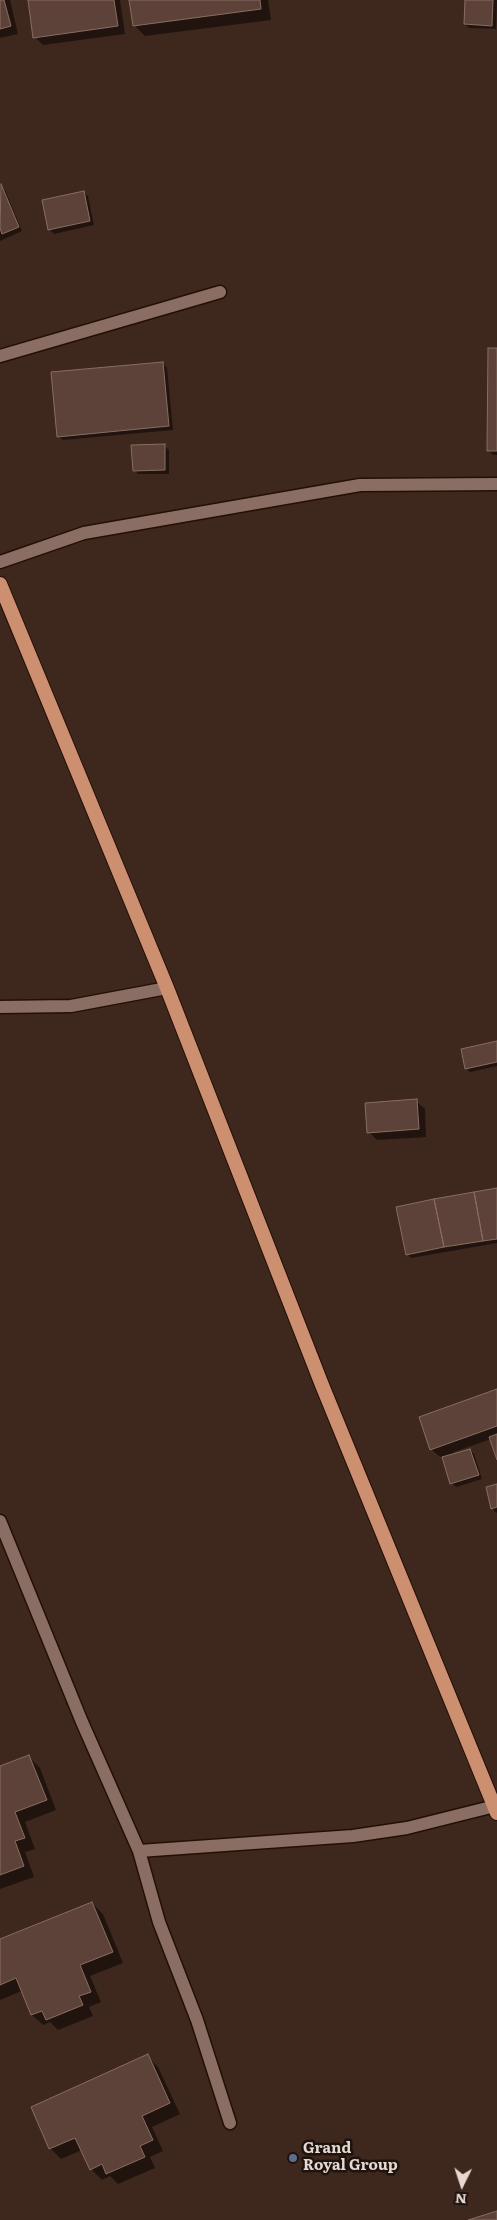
<!DOCTYPE html>
<html>
<head>
<meta charset="utf-8">
<style>
	body { margin:0 }
	#map { position:relative; width:497px; height:2220px; overflow:hidden; background:#3e271d; font-family:Literata,serif }
	canvas { display:block }
	.north { position:absolute; left:437px; top:2160px; width:50px; height:50px; -webkit-text-stroke:4px #1d130f; paint-order:stroke; rotate:184deg; font-size:14px; font-weight:700; line-height:20px; text-align:center; color:#e8d8d2 }
	.north::after { content:''; display:block; margin:auto; width:18px; height:22px; background:#e8d8d2; clip-path:polygon(50% 0,100% 100%,50% 72%,0 100%) }
</style>
</head>
<body>
<div id="map">
<canvas width="497" height="2220"></canvas>
<div class="north">N</div>
</div>
<script>
const ctx = document.querySelector('canvas').getContext('2d');
ctx.lineJoin = 'round';
function paint(path, color) {
  ctx.fillStyle = color;
  ctx.fill(path, 'evenodd');
}
function poly(rows) {
  const path = new Path2D();
  for (const r of rows) {
    path.moveTo(r[0], r[1]);
    for (let i = 2; i < r.length; i += 2) path.lineTo(r[i], r[i + 1]);
  }
  return path;
}
function strokePath(path, color, width, dash) {
  ctx.strokeStyle = color;
  ctx.lineWidth = width;
  ctx.lineCap = dash ? 'butt' : 'round';
  ctx.setLineDash(dash || []);
  ctx.stroke(path);
}
function label(font, color, halo, rows, align = 'center') {
  ctx.font = font + ' Literata,serif';
  ctx.lineWidth = 5;
  ctx.setLineDash([]);
  ctx.textBaseline = 'middle';
  ctx.strokeStyle = halo;
  ctx.fillStyle = color;
  for (const [text, x, y, turn = 0] of rows) {
    ctx.save();
    ctx.translate(x, y);
    ctx.rotate((+turn || 0) * Math.PI / 180);
    ctx.textAlign = isNaN(turn) ? turn : align;
    if (halo) ctx.strokeText(text, 0, 0);
    ctx.fillText(text, 0, 0);
    ctx.restore();
  }
}
paint(poly([
	[0,0,10,0,18,34,0,38],
	[29,0,120,0,125,34,43,45,35,37],
	[130,0,268,0,271,20,145,36,134,25],
	[466,0,497,0,496,29,469,28,465,24],
	[0,186,5,190,22,231,0,241],
	[83,192,88,196,94,225,54,234,49,229],
	[497,350,497,455,493,455,489,451],
	[163,363,167,368,173,430,63,440,58,436],
	[164,446,169,450,169,474,138,474,134,470],
	[497,1042,497,1066,470,1072,466,1068],
	[416,1101,425,1109,426,1137,377,1140,369,1132],
	[497,1189,497,1243,411,1258,407,1254],
	[497,1390,497,1456,491,1439,454,1452,455,1454,470,1450,474,1454,482,1479,456,1487,452,1483,444,1456,440,1457,431,1449],
	[497,1485,497,1512,496,1513,492,1508],
	[29,1757,40,1768,56,1810,25,1822,35,1849,25,1852,34,1877,0,1889,0,1768],
	[92,1903,103,1914,123,1963,90,1976,101,2002,89,2007,93,2016,58,2030,50,2022,43,2025,32,2015,22,1991,0,2000,0,1940],
	[147,2056,158,2067,180,2114,152,2127,163,2151,150,2157,155,2168,118,2184,110,2176,102,2180,91,2169,82,2150,61,2159,50,2148]
]), '#0007');
const building = poly([
	[0,0,4,0,11,26,0,29,0,0],
	[28,0,114,0,118,26,33,38,28,0],
	[129,0,260,0,261,9,133,26,129,0],
	[465,0,493,0,492,26,464,24,465,0],
	[1,184,19,227,2,234,0,228,1,184],
	[84,191,90,221,48,230,42,200,84,191],
	[488,348,497,348,497,451,487,451,488,348],
	[163,362,169,426,57,437,51,372,163,362],
	[165,444,165,470,133,471,131,445,165,444],
	[497,1041,497,1062,465,1069,461,1049,497,1041],
	[417,1099,419,1129,367,1133,365,1103,417,1099],
	[497,1188,497,1239,483,1241,474,1192,497,1188],
	[474,1192,483,1241,444,1247,434,1199,474,1192],
	[434,1199,444,1247,406,1255,396,1207,434,1199],
	[497,1389,497,1426,430,1450,419,1417,497,1389],
	[497,1434,497,1460,489,1437,497,1434],
	[470,1449,479,1475,450,1484,442,1457,470,1449],
	[497,1484,497,1507,491,1509,486,1487,497,1484],
	[29,1755,47,1800,15,1812,25,1838,15,1841,24,1866,0,1875,0,1766,29,1755],
	[92,1902,113,1952,80,1965,91,1992,79,1996,83,2005,46,2020,42,2011,31,2015,16,1978,0,1985,0,1939,92,1902],
	[148,2054,170,2103,142,2116,153,2140,140,2146,145,2157,106,2174,102,2164,90,2170,75,2138,49,2149,31,2107,148,2054],
	[497,2211,497,2220,468,2220,497,2211]
]);
paint(building, '#5c4238');
strokePath(building, '#896d62', 1);
const service = poly([
	[0,356,220,292]
]);
const minor = poly([
	[0,562,84,533,360,485,497,484],
	[0,1007,71,1006,167,988],
	[0,1521,82,1722,139,1851,159,1922,197,2020,230,2123],
	[139,1851,353,1836,407,1828,495,1806]
]);
const trunk = poly([
	[0,584,167,988,322,1385,497,1813]
]);
strokePath(service, '#240f07', 15);
strokePath(minor, '#240f07', 15);
strokePath(trunk, '#240f07', 16);
strokePath(service, '#8a6e63', 12);
strokePath(minor, '#8a6e63', 12);
strokePath(trunk, '#cc8f70', 14);
for (const [x, y, r, color] of [
	[293,2158,5,"#5c6f8a"]
]) {
  const dot = new Path2D();
  dot.arc(x, y, r, 0, 2 * Math.PI);
  ctx.fillStyle = color;
  ctx.fill(dot);
  strokePath(dot, '#1d130f', 2);
}
label('bold 15px', '#e8d8d2', '#1d130f', [
	["Grand",303,2149],
	["Royal Group",303,2166]
], 'left');
</script>
</body>
</html>
